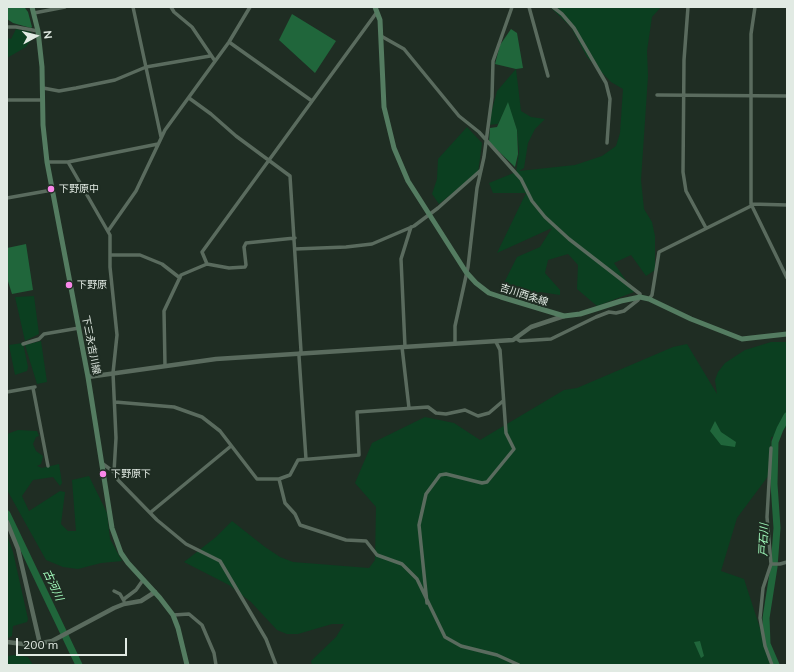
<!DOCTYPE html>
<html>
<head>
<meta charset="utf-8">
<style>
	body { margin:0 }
	#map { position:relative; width:794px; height:672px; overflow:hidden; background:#1f2d23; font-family:Mulish,sans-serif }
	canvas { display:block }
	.frame { position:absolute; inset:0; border:8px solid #e1eae3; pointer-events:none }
	.north { position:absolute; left:16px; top:16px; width:40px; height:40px; -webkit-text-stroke:3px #1f2d23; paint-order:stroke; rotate:83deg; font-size:11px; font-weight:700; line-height:16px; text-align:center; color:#e1eae3 }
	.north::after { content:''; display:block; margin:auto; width:14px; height:18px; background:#e1eae3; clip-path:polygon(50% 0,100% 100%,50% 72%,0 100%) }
	.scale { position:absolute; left:16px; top:638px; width:111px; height:18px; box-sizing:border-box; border:2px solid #e1eae3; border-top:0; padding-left:5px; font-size:12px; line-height:14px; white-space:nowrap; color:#e1eae3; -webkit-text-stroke:3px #1f2d23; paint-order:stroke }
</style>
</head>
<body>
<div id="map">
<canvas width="794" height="672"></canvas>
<div class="frame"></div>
<div class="north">N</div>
<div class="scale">200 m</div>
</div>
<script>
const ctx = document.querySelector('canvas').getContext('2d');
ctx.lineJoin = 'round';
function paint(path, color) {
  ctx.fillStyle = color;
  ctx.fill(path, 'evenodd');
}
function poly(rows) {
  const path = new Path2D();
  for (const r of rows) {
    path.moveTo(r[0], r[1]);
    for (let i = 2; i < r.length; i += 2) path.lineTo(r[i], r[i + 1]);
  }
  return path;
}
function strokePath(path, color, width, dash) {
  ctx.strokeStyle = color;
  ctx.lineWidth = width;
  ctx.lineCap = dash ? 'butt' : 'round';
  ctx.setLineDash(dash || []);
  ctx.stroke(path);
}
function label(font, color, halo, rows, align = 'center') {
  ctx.font = font + ' Mulish,"Noto Sans JP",sans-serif';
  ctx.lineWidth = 4;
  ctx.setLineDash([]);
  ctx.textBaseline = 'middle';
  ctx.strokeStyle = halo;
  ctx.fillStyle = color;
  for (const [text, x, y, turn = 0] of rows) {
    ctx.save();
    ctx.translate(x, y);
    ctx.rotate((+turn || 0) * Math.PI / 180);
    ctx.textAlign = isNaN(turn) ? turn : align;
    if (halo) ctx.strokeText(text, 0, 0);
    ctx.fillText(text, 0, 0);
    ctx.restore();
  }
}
paint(poly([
	[550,7,661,7,652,17,647,51,648,76,641,180,644,209,652,222,655,236,655,270,646,276,631,255,614,263,634,292,597,306,577,289,578,265,568,254,548,260,545,273,560,290,560,295,540,292,516,298,502,287,517,257,540,247,552,228,497,253,526,193,493,193,489,183,516,172,519,152,517,130,508,103,498,124,488,125,497,91,516,69,521,111,531,117,545,119,535,129,528,143,524,168,519,171,575,165,602,156,616,146,620,133,623,89,611,82,587,57,571,27],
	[16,29,31,32,32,39,26,47,7,58,7,38,11,39],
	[467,127,482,143,478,173,439,204,432,194,437,179,438,159],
	[34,296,39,334,25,341,15,297],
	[41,341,47,382,37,384,25,345],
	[771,342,787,342,787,426,778,436,771,437,769,475,737,518,721,571,744,579,772,665,312,665,311,661,336,637,344,624,332,624,298,634,287,634,277,630,251,602,229,585,184,562,216,537,232,521,265,547,280,557,293,562,369,568,375,560,376,507,355,483,372,443,425,417,454,423,480,440,564,390,577,388,673,347,687,344,717,394,715,380,718,372,725,363,745,350],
	[23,343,28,367,27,371,15,375,9,345],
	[18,430,37,431,39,436,36,437,33,444,36,451,43,456,41,464,37,466,42,468,59,464,62,483,60,486,53,477,33,480,22,496,29,511,60,491,65,492,61,524,68,531,76,531,72,480,89,476,107,513,110,539,122,561,101,563,78,569,63,567,46,560,7,490,7,434],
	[7,535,13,552,28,619,27,622,13,626,12,636,8,638,7,638],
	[15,655,28,657,33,665,7,665,7,656]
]), '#0b3f20');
paint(poly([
	[7,7,25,8,28,12,32,27,31,28,13,23,7,19],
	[292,14,336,41,315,73,279,40],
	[511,29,517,33,523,68,516,69,495,64,500,45],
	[508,102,517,130,518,154,515,167,489,142,490,128,497,127],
	[26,244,33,290,12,294,7,278,7,248],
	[715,421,721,432,736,442,735,447,721,445,710,431],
	[700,641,704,656,701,658,694,642]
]), '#20663b');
strokePath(poly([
	[7,514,79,665],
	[776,665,767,644,766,618,774,567,777,528,774,484,775,442,780,429,787,416]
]), '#20663b', 7);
strokePath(poly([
	[133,7,161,137],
	[171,7,174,12,192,27,215,61],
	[529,7,548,76],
	[553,7,562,14,574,28,606,83,610,99,607,143],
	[688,7,684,60,683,172,686,191,706,228],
	[755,7,751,34,751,204,787,278],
	[34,13,65,7],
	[7,27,16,27,38,31],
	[381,36,404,49,459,116,479,132,521,179,532,201,545,217,569,239,640,294,640,297,638,300,624,311,616,313,609,312,596,317,551,339,520,341,517,339],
	[229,42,312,101],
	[43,88,59,91,76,88,115,80,146,67,210,56],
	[657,95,787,96],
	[189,98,211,114,236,136,290,176,301,351,299,356,306,459],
	[7,100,43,100],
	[47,162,68,162,158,144],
	[68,162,110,235,110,267,117,335,113,373,116,438,114,472],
	[7,198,52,190],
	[751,204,787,205],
	[108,231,136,191,165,130,229,42,250,7],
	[295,249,346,247,372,244,414,226,438,208,481,170],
	[110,255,140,255,162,264,180,278],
	[207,264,202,252,377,12],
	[649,299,652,295,659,252,751,206],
	[23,344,39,339,44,334,79,328],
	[455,344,455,326,468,267,477,188,484,157,492,97,493,61,512,7],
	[402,347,409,408],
	[405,347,401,259,411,227],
	[165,366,164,311,181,275,207,264,229,268,245,267,246,265,244,247,246,243,295,238],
	[33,388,48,466],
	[7,392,35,387],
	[115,402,174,407,202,417,220,431,257,479,279,479,290,475,298,460,359,455,357,412,428,407,436,413,446,414,465,410,478,416,489,413,503,401],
	[771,448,767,517,771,564,763,588,760,618,765,646,772,665],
	[103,464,114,472,118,480,157,520,186,544,220,561,266,639,276,665],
	[279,479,285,503,295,514,300,525,346,540,366,541,377,555,402,564,417,579,445,637,461,646,497,655,519,665],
	[151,512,231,446],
	[771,564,780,564,787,562],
	[114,591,120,594,124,601],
	[124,599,136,590,143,580],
	[427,603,419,525,426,494,440,475,446,474,482,483,487,482,514,449,506,433,500,350,496,342],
	[173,615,189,614,202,625,214,653,216,665]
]), '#5a6b5e', 3.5);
strokePath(poly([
	[88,377,216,359,513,340,531,327,564,316],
	[7,522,18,549,40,644],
	[7,642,31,645,52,641,114,608,124,604,141,601,155,592]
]), '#5a6b5e', 4.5);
strokePath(poly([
	[32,7,38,31,42,67,43,125,47,162,88,377,112,528,121,553,128,563,160,598,173,615,178,628,187,665],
	[375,7,380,20,384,107,394,148,408,181,466,272,476,283,489,293,501,297,564,316,580,314,621,301,640,297,649,299,691,319,742,339,787,334]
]), '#547c61', 5);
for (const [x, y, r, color] of [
	[51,189,4,"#f987e9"],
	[69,285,4,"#f987e9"],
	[103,474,4,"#f987e9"]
]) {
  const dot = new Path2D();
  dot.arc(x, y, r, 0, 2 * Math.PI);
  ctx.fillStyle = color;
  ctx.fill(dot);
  strokePath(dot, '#1f2d23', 1.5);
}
label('10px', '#e1eae3', '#1f2d23', [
	["下野原中",59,189],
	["下野原",77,285],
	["下野原下",111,474]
], 'left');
label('10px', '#e1eae3', '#1f2d23', [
	["吉川西条線",524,295,18],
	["下三永吉川線",91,345,79]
]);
label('italic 11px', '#a2fbbc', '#1f2d23', [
	["戸石川",764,540,-88],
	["古河川",53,585,65]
]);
</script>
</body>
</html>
